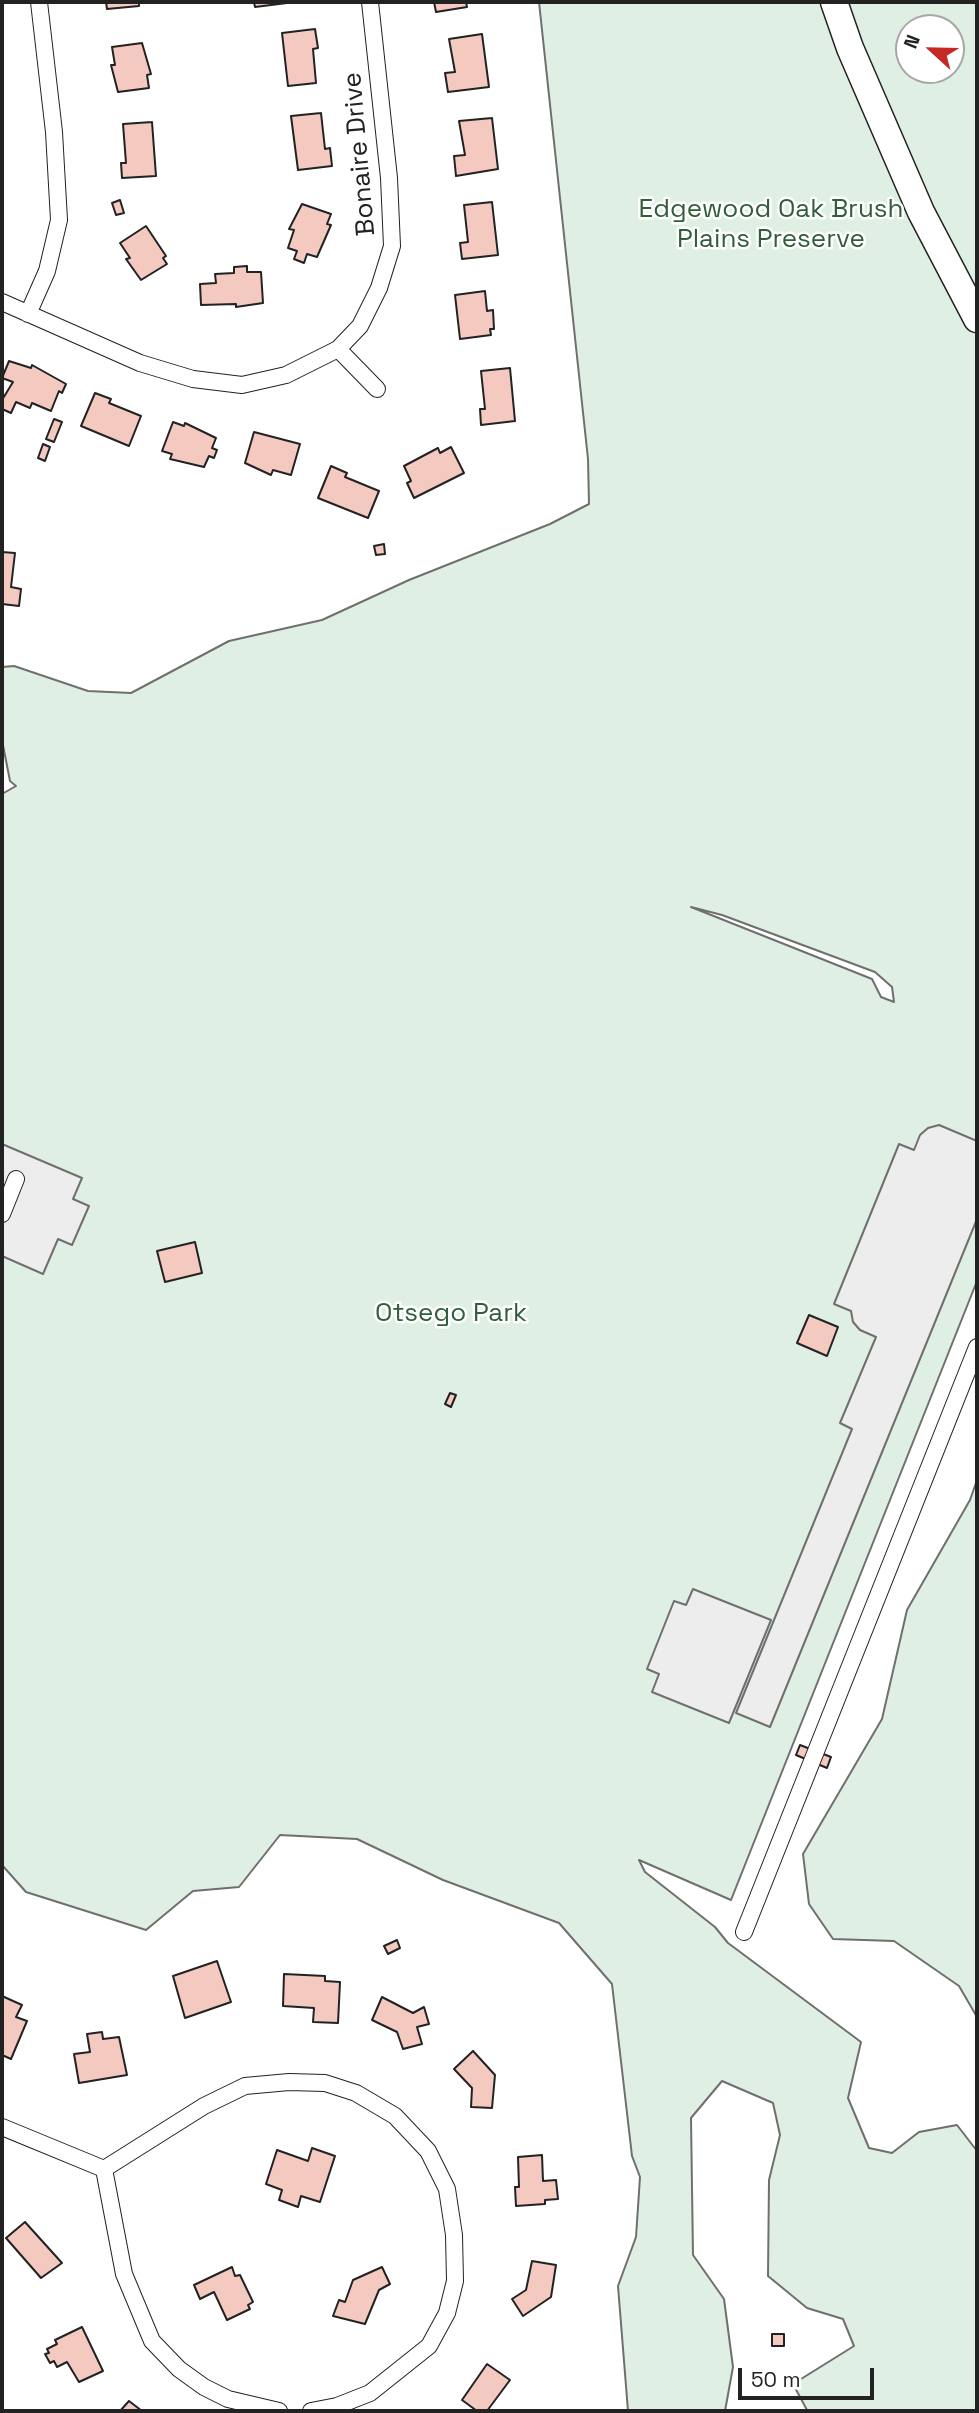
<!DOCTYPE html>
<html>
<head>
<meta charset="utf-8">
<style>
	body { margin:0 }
	#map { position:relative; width:979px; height:2413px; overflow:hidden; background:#fff; font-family:"Space Grotesk",sans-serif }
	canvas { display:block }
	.frame { position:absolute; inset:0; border:4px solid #222; pointer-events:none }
	.north { position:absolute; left:895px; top:14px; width:70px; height:70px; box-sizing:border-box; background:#fff; border:2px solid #a7a7a7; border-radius:50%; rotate:292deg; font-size:19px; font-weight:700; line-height:28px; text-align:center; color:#222 }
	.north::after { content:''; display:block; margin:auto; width:24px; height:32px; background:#c62828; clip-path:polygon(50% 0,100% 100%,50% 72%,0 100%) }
	.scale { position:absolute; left:738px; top:2368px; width:136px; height:32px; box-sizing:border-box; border:4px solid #222; border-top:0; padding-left:9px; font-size:21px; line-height:24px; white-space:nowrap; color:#222; -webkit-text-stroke:5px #fff; paint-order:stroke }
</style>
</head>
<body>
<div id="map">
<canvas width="979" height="2413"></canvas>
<div class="frame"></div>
<div class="north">N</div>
<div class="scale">50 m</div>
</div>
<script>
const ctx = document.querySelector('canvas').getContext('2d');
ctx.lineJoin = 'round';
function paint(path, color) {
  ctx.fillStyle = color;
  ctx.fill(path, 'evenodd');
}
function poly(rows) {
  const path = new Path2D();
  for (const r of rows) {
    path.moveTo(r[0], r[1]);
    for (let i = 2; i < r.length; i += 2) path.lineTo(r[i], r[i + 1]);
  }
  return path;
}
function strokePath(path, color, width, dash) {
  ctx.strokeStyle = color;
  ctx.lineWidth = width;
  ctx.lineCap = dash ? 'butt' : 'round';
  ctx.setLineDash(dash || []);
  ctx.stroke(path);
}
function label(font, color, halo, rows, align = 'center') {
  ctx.font = font + ' "Space Grotesk",sans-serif';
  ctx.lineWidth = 5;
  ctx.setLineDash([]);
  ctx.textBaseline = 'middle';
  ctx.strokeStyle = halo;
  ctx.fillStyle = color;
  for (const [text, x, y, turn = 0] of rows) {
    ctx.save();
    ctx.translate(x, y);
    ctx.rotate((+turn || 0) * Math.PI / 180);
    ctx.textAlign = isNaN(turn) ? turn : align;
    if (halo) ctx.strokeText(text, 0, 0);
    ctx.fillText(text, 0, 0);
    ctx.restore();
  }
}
const green = poly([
	[539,2,977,2,977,1281,731,1900,639,1860,645,1872,715,1927,728,1943,861,2042,848,2098,869,2148,892,2153,919,2132,957,2125,977,2151,977,2411,807,2410,793,2384,854,2346,843,2319,807,2308,768,2276,769,2180,780,2135,773,2103,722,2081,691,2118,693,2255,724,2299,733,2367,725,2411,628,2411,618,2286,636,2237,640,2177,632,2156,612,1984,559,1923,443,1880,357,1839,280,1835,239,1887,193,1891,146,1930,26,1892,2,1865,2,794,16,786,10,781,2,740,2,667,14,666,88,691,131,693,229,641,322,620,409,580,550,524,589,504,588,459,539,2],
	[909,28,951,28,951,70,909,70,909,28],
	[691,907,722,915,875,972,892,987,894,1002,881,997,872,979,691,907],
	[977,1480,977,2017,959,1986,894,1941,833,1939,809,1904,803,1854,882,1719,907,1610,970,1500,977,1480]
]);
paint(green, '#e0efe3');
strokePath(green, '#6f6f6f', 2);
const parking = poly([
	[939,1125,977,1141,977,1219,770,1727,736,1713,852,1429,840,1423,876,1337,860,1330,853,1322,851,1311,834,1304,899,1144,914,1150,920,1135,928,1128,939,1125],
	[2,1144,82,1178,73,1199,89,1206,72,1245,58,1239,43,1274,2,1256,2,1144],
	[693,1589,771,1620,729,1723,652,1692,659,1674,647,1669,674,1601,686,1605,693,1589]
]);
paint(parking, '#ededed');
strokePath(parking, '#6f6f6f', 2);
const building = poly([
	[106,2,139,2,139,6,107,9,106,2],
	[254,2,287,2,287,3,255,7,254,2],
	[434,2,466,2,467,7,436,12,434,2],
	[315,29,318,48,313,49,316,83,288,86,282,33,315,29],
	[482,34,489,87,448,92,445,73,455,72,449,39,482,34],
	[142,43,151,74,147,75,149,88,118,92,111,65,115,65,112,47,142,43],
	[321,113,325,149,330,148,332,166,298,170,291,116,321,113],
	[492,118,498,169,456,176,454,156,465,155,459,121,492,118],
	[152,122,156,176,122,178,121,163,126,163,123,124,152,122],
	[120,200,124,213,116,215,112,203,120,200],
	[492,202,498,255,462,259,460,243,468,242,464,205,492,202],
	[302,204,331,214,327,224,331,225,317,257,307,254,304,263,294,259,297,251,288,248,294,230,289,229,302,204],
	[146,226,166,256,163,258,167,264,141,280,126,259,130,258,120,243,146,226],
	[247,266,247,272,261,272,263,303,236,307,236,304,201,305,200,284,216,283,215,274,234,273,234,267,247,266],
	[485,291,487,311,493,310,494,329,490,329,491,335,460,339,455,295,485,291],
	[9,361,31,368,32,365,66,384,62,393,59,391,51,411,32,403,30,408,16,402,11,413,2,409,2,400,13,382,2,378,9,361],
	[510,368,515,421,481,425,480,409,485,409,481,371,510,368],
	[95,393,111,399,109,403,141,416,129,446,81,426,95,393],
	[54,419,62,422,54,442,46,439,54,419],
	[173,422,184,426,185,423,216,438,212,448,217,450,214,458,209,456,204,467,170,459,172,454,162,451,173,422],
	[254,432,300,444,291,475,273,470,271,475,245,463,254,432],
	[43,444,50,447,45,461,38,458,43,444],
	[451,447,464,473,414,498,407,483,411,481,404,466,438,448,440,453,451,447],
	[331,466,347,473,345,477,379,491,368,518,318,498,331,466],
	[384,544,385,554,376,555,374,546,384,544],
	[2,552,15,553,11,587,21,589,19,606,2,604,2,552],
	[195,1242,202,1273,165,1282,157,1251,195,1242],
	[809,1315,838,1327,827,1356,797,1343,809,1315],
	[450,1393,456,1395,451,1407,445,1404,450,1393],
	[800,1745,831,1757,827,1768,796,1755,800,1745],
	[397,1940,400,1948,388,1954,384,1946,397,1940],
	[217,1961,231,2002,185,2018,173,1976,217,1961],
	[284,1974,325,1976,325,1981,340,1982,338,2023,313,2022,314,2008,283,2006,284,1974],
	[2,1996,22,2005,16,2017,27,2021,11,2059,2,2055,2,1996],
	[382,1997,413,2013,424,2007,429,2024,417,2027,422,2044,403,2049,397,2032,372,2020,382,1997],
	[102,2032,103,2039,119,2037,127,2075,79,2083,74,2054,90,2052,87,2034,102,2032],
	[473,2051,495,2075,492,2108,471,2107,472,2088,454,2069,473,2051],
	[312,2148,335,2156,320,2202,301,2196,298,2207,279,2200,282,2190,266,2184,277,2150,308,2161,312,2148],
	[542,2155,543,2181,556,2180,558,2199,545,2200,545,2204,516,2206,515,2187,519,2187,518,2157,542,2155],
	[25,2222,62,2263,41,2278,6,2238,25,2222],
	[532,2261,556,2265,551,2297,523,2316,512,2299,526,2290,532,2261],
	[232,2267,235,2276,240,2275,253,2302,248,2305,250,2309,227,2320,214,2292,200,2299,194,2285,232,2267],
	[382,2267,390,2284,379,2290,365,2324,333,2316,339,2300,345,2302,353,2280,382,2267],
	[82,2327,103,2371,79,2382,67,2362,57,2367,54,2361,50,2363,45,2354,49,2353,47,2349,57,2344,55,2340,82,2327],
	[772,2334,784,2334,784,2346,772,2346,772,2334],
	[487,2364,510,2380,487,2411,477,2411,462,2400,487,2364],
	[129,2401,142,2411,120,2411,129,2401]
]);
paint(building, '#f3c9c0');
strokePath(building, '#222', 2);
const street = poly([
	[2,302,140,363,193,379,242,385,286,375,338,349,360,326,379,288,392,246,389,178,370,2],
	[28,314,47,271,59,220,54,132,39,2],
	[338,349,377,389],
	[2,1214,16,1179],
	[744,1932,977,1347],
	[2,2127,104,2169],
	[279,2411,228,2399,204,2387,179,2369,152,2341,124,2274,104,2169,204,2106,245,2086,289,2082,325,2083,356,2093,395,2116,428,2151,447,2189,454,2235,455,2281,447,2313,429,2346,370,2393,337,2406,311,2411]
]);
const primary = poly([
	[834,2,850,48,921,212,977,319]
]);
strokePath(street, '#222', 18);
strokePath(primary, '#222', 29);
strokePath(street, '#fff', 16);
strokePath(primary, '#fff', 26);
label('26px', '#222', '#fff', [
	["Bonaire Drive",360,154,-95]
]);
label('26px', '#2f5e38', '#fff', [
	["Edgewood Oak Brush",771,210],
	["Plains Preserve",771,240],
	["Otsego Park",451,1314]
]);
</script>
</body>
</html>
